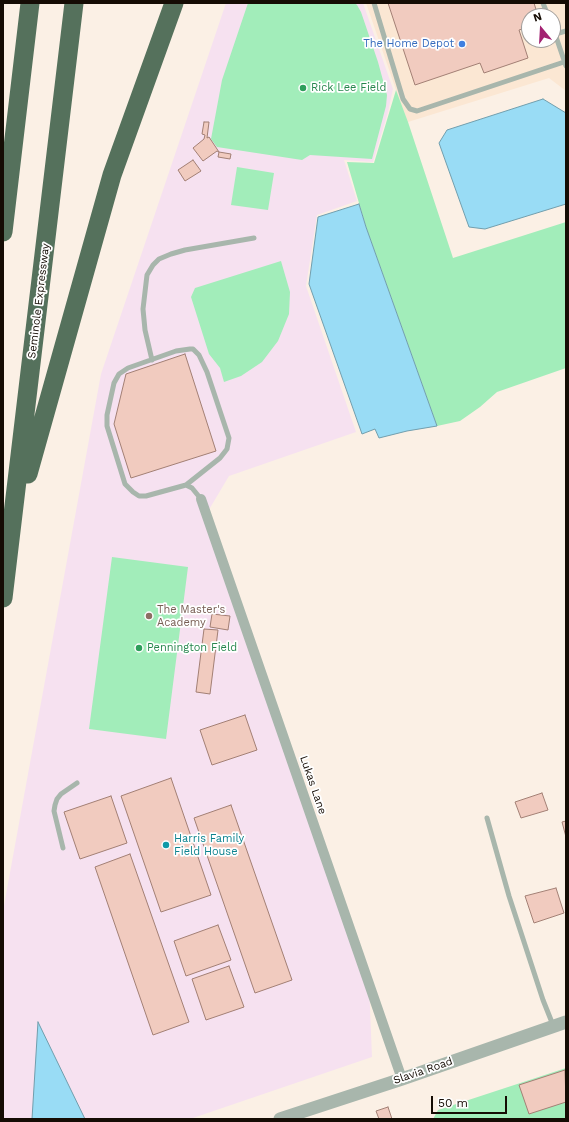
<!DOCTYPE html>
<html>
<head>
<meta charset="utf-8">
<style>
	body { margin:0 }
	#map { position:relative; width:569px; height:1122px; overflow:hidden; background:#fbf0e5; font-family:"Work Sans",sans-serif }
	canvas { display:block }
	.frame { position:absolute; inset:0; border:4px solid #150c04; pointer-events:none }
	.north { position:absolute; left:521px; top:8px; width:40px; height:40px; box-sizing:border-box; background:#fff; border:1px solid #a19e9b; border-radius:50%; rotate:342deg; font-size:11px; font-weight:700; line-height:16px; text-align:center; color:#150c04 }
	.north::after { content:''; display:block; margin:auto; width:14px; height:18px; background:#a32272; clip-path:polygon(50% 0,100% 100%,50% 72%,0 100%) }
	.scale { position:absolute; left:431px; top:1096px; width:76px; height:18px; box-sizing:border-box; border:2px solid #150c04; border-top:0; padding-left:5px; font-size:12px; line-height:14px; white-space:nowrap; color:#150c04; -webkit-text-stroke:3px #fff; paint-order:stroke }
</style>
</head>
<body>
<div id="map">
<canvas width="569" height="1122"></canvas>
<div class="frame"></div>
<div class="north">N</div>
<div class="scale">50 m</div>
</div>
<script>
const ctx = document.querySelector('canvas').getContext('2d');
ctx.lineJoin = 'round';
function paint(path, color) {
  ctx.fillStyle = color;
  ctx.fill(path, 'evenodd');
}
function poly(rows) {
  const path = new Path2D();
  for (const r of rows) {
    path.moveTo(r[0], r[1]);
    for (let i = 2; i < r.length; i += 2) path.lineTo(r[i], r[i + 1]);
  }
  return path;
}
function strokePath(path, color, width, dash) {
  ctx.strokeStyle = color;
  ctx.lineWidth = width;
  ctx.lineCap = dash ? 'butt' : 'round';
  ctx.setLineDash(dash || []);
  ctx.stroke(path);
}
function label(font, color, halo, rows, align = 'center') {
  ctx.font = font + ' "Work Sans",sans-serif';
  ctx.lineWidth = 3.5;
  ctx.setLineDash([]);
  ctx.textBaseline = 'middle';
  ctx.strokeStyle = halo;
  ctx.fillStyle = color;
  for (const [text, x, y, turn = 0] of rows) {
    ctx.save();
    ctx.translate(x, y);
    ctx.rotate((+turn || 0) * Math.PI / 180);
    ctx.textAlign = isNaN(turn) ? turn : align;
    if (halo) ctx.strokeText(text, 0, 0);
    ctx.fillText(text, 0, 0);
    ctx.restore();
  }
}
paint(poly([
	[366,3,566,3,566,91,549,78,408,122,396,90],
	[529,16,553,16,553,40,529,40]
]), '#fbe7d3');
paint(poly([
	[226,3,363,3,393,89,388,112,373,162,344,160,357,201,317,215,306,286,356,432,229,476,207,513,369,984,372,1057,190,1119,3,1119,3,911,101,374]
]), '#f6e1f0');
paint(poly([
	[248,3,355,3,357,5,361,12,378,62,387,95,386,106,372,159,310,155,302,160,217,147,211,139,222,80],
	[396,90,408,122,453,258,566,222,566,368,497,392,480,407,460,421,437,426,366,227,347,162,374,163],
	[237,167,274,173,268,210,231,205],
	[281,261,290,292,289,314,278,341,262,362,241,376,224,382,220,368,209,354,191,297,195,288],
	[112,557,188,567,166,739,89,729],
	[566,1068,566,1119,433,1119,438,1110]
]), '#a2edba');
const water = poly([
	[543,99,566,113,566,204,485,229,469,227,439,143,447,130,543,99],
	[359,204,366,227,437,426,407,431,379,438,375,429,362,434,309,284,318,217,359,204],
	[38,1022,85,1119,32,1119,38,1022]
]);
paint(water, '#99dcf5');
strokePath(water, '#719ead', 1);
const building = poly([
	[388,3,534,3,538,16,529,16,529,27,519,30,528,58,484,73,480,63,415,85,388,3],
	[204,122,209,122,207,138,209,137,219,152,231,154,230,159,218,157,219,152,217,151,203,161,193,148,204,139,205,135,202,134,204,122],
	[193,160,201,171,185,181,178,170,193,160],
	[185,354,216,451,131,478,114,424,126,374,185,354],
	[212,614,230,616,228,630,210,627,212,614],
	[204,629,218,630,210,694,196,692,204,629],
	[245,715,257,750,212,765,200,730,245,715],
	[171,778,211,895,161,912,121,796,171,778],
	[542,793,548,810,521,818,515,802,542,793],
	[111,796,127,843,80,859,64,812,111,796],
	[231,805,292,980,255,993,194,818,231,805],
	[566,821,566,837,562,822,566,821],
	[130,854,189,1022,153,1035,95,867,130,854],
	[556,888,564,913,534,923,525,896,556,888],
	[218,925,231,960,186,976,174,941,218,925],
	[229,966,244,1007,206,1020,192,979,229,966],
	[565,1070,566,1102,529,1114,519,1085,565,1070],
	[388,1107,392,1119,379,1119,376,1111,388,1107]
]);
paint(building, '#f1cbbf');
strokePath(building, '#a38075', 1);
strokePath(poly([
	[374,3,403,99,410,109,417,111,564,62],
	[543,3,548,16],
	[553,28,566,66],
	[555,34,566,31],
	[190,349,193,349,199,355,207,372,229,438,227,449,220,458,186,485,146,496,139,496,133,492,125,484,107,426,107,415,114,383,119,374,128,368,176,351,190,349],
	[152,360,145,330,143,309,147,275,153,265,159,259,171,254,185,250,254,238],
	[186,485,192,488,201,499],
	[487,818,509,896,543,1000,553,1025],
	[63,848,54,811,55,805,57,799,61,794,77,783]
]), '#a8b6ac', 5);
strokePath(poly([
	[201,499,402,1079]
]), '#a8b6ac', 10);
strokePath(poly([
	[280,1119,402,1079,566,1022]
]), '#a8b6ac', 13);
strokePath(poly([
	[3,232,30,3],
	[28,474,112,175,174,3],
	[3,598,74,3]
]), '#55715c', 19);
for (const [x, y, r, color] of [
	[462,44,4,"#3f7fe0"],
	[303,88,4,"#2e9e5b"],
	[149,616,4,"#8d6e63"],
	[139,648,4,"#2e9e5b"],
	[166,845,4,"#0f9aa8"]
]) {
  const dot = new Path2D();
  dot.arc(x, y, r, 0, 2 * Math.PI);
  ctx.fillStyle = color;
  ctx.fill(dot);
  strokePath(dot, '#fff', 1.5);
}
label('11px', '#366cbe', '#fff', [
	["The Home Depot",454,44]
], 'right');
label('11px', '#27864d', '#fff', [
	["Rick Lee Field",311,88],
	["Pennington Field",147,648]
], 'left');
label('11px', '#150c04', '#fff', [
	["Seminole Expressway",39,301,-83],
	["Lukas Lane",313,785,71],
	["Slavia Road",423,1071,-19]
]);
label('11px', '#785e54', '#fff', [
	["The Master's",157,610],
	["Academy",157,623]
], 'left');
label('11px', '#0d838f', '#fff', [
	["Harris Family",174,839],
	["Field House",174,852]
], 'left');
</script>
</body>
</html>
